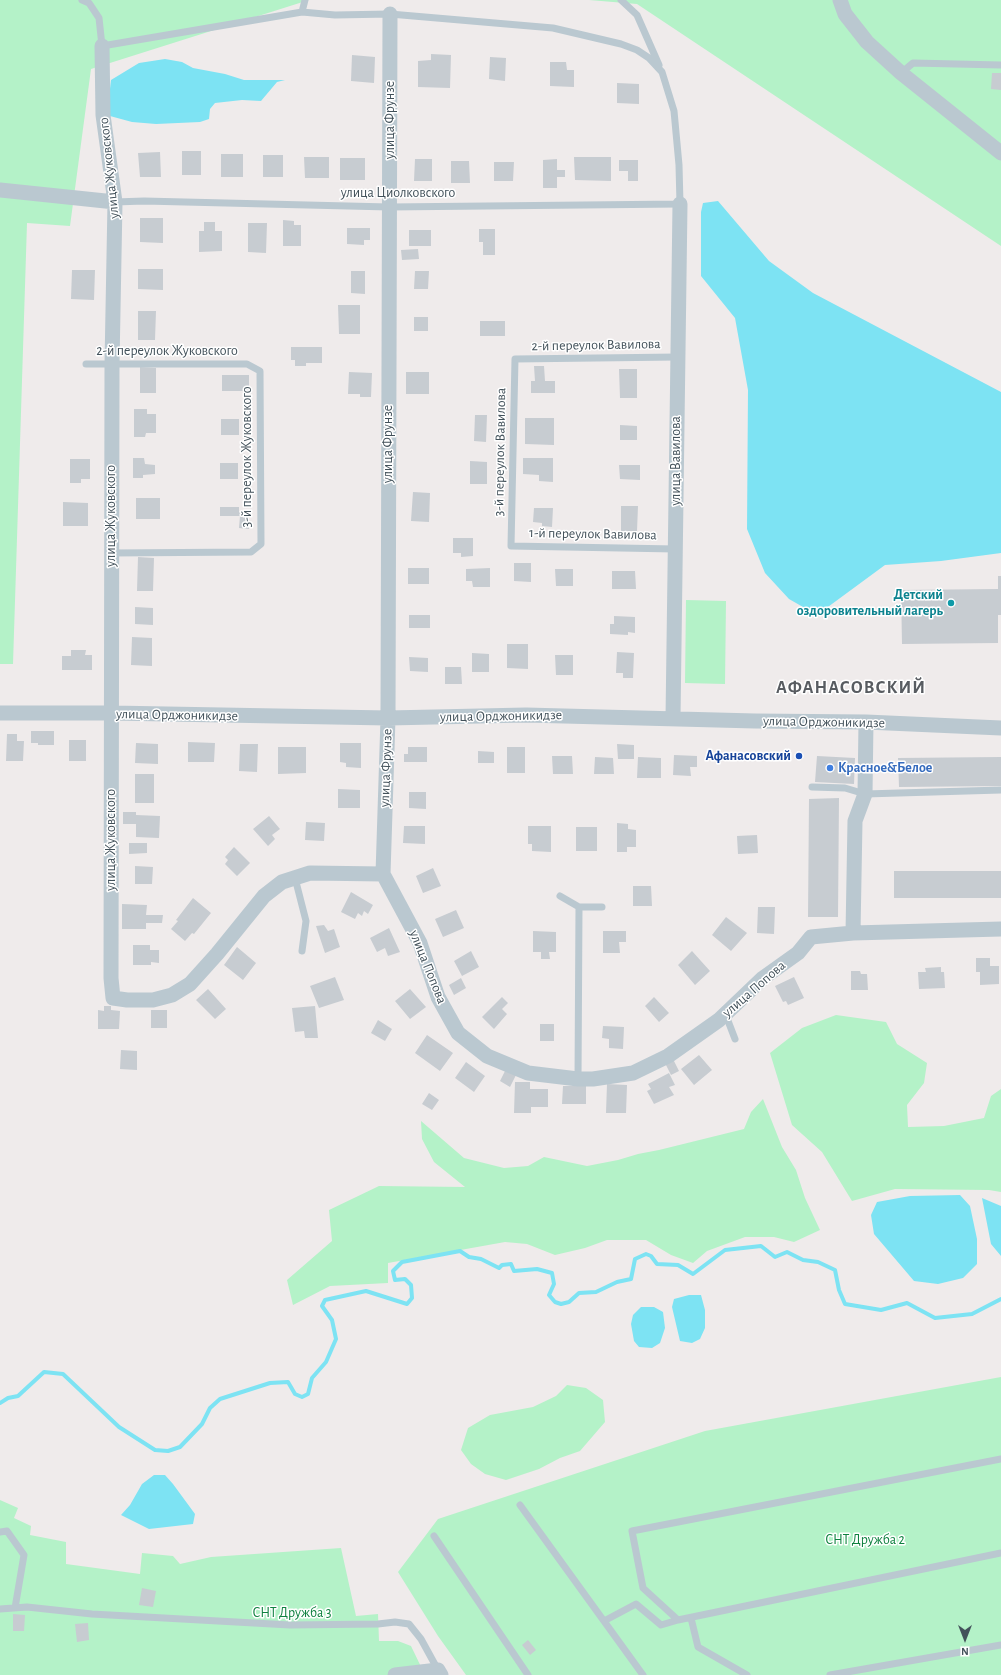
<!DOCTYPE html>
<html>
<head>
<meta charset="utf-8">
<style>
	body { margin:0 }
	#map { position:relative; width:1001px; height:1675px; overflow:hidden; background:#efebeb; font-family:"Alegreya Sans",sans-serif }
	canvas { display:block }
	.north { position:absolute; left:945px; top:1619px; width:40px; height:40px; -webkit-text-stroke:3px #fff; paint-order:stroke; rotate:180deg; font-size:11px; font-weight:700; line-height:16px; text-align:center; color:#42515a }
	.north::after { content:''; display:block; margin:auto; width:14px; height:18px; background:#42515a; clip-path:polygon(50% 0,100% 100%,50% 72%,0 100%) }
</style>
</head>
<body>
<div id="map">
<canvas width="1001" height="1675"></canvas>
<div class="north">N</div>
</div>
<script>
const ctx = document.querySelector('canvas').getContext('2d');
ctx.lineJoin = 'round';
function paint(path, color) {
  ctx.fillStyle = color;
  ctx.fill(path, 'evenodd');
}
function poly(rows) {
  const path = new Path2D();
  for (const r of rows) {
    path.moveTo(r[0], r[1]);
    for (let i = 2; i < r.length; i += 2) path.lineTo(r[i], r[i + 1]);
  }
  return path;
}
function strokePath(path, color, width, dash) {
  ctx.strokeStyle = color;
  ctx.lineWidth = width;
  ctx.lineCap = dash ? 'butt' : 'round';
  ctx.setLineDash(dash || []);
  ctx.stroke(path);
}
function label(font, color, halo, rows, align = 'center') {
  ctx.font = font + ' "Alegreya Sans",sans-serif';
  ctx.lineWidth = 3;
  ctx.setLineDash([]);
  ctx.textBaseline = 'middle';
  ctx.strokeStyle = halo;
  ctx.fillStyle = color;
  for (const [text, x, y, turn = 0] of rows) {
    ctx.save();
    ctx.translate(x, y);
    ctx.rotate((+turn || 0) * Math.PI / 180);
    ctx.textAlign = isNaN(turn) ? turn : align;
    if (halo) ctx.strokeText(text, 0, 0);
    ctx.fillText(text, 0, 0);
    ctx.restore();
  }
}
paint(poly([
	[0,0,309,0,91,69,70,226,27,223,13,664,0,664],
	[589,0,1001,0,1001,246,637,4],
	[686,600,726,601,725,684,685,683],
	[836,1015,886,1022,897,1044,927,1063,924,1083,907,1105,908,1127,944,1126,984,1118,991,1096,1001,1089,1001,1192,989,1190,895,1189,852,1201,822,1152,792,1125,770,1053,802,1028],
	[763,1099,782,1147,796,1170,805,1198,820,1230,794,1242,774,1237,745,1237,707,1251,693,1263,671,1255,646,1240,607,1240,585,1248,555,1255,527,1244,505,1242,388,1263,388,1283,330,1286,293,1305,287,1280,332,1241,329,1210,379,1186,465,1187,434,1162,422,1139,421,1121,464,1158,504,1168,528,1166,544,1157,587,1166,618,1160,638,1154,659,1150,744,1129,751,1112],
	[1001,1377,1001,1675,466,1675,438,1636,398,1572,438,1519,705,1431],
	[567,1385,586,1388,603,1400,605,1422,580,1451,560,1458,539,1469,506,1480,485,1474,471,1464,461,1450,468,1428,490,1415,533,1407,556,1396],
	[0,1500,18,1508,14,1518,31,1526,30,1535,66,1542,66,1564,140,1574,142,1553,173,1556,180,1564,211,1557,341,1548,356,1616,378,1614,379,1641,398,1641,411,1646,425,1675,0,1675]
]), '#b4f2c8');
paint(poly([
	[165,59,182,62,193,68,225,74,244,80,285,80,277,82,261,101,242,100,215,103,210,109,209,119,200,122,156,124,132,122,110,116,108,106,111,80,139,63],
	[718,201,769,261,813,293,1001,392,1001,553,941,561,885,565,817,615,789,599,765,573,747,529,748,390,735,318,701,276,701,212,703,203],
	[960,1195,970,1206,977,1239,977,1264,963,1278,938,1284,914,1281,874,1234,871,1215,877,1202,910,1196],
	[982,1198,1001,1206,1001,1256,991,1244],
	[689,1295,701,1295,705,1310,705,1328,700,1339,692,1343,680,1341,672,1307,674,1299],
	[641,1307,654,1307,663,1312,665,1328,660,1343,652,1348,639,1347,634,1341,631,1324,633,1315],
	[154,1475,165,1475,173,1484,195,1514,193,1524,149,1529,121,1515,130,1505,142,1484]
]), '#7de3f3');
strokePath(poly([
	[0,1403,8,1398,18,1396,44,1372,63,1374,119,1427,155,1450,168,1451,180,1447,202,1424,210,1408,220,1399,270,1383,288,1382,295,1394,302,1397,308,1394,312,1378,326,1362,336,1339,332,1320,322,1306,325,1300,366,1291,407,1304,412,1298,411,1285,405,1279,395,1280,393,1271,402,1262,460,1251,469,1257,481,1259,499,1268,502,1265,511,1264,514,1271,537,1269,552,1273,554,1284,549,1295,555,1302,561,1304,569,1302,579,1293,596,1292,617,1282,631,1279,635,1259,646,1254,651,1256,657,1264,678,1265,693,1274,725,1250,761,1246,775,1257,787,1252,803,1260,818,1262,835,1270,839,1290,845,1304,881,1310,907,1303,935,1318,972,1314,1001,1299]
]), '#7de3f3', 4);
paint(poly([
	[431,54,451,55,450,88,418,87,418,61,431,60],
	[352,55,375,57,374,83,351,81],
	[490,57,506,58,505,81,489,79],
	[550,62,566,62,567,70,574,70,574,87,550,86],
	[992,73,1001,73,1001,90,991,89],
	[617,83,639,84,639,104,617,103],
	[182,151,201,151,201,175,182,175],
	[160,152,161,177,140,177,138,153],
	[221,154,243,154,243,177,221,177],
	[263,155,283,155,283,177,263,177],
	[304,157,329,157,329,178,305,178],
	[574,157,611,157,611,181,575,180],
	[340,158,365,158,365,180,340,180],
	[415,159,432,159,432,181,414,181],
	[557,159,557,170,565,170,565,177,557,177,557,188,543,188,543,160],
	[619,160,638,160,638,181,628,181,628,171,619,171],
	[451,161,469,161,470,183,451,183],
	[494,162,514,162,513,181,494,181],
	[140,218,163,218,163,243,140,242],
	[283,220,294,221,294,225,301,225,301,246,283,246],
	[204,222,215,222,215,231,222,231,222,251,199,252,199,231,204,231],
	[248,223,267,223,266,253,248,252],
	[347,228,370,228,370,240,364,240,364,245,347,244],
	[479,229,495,229,495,255,483,255,483,242,479,242],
	[409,230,431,230,431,246,409,246],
	[418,249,419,259,402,260,401,250],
	[138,269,163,269,163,290,138,289],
	[72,270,95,270,94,300,71,299],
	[351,271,365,271,365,294,351,293],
	[415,271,429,271,428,289,414,289],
	[338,305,360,305,360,334,339,334],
	[138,311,156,311,155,340,138,340],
	[414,317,428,317,428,331,414,331],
	[480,321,505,321,505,336,480,336],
	[291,347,322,347,322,363,306,363,306,366,295,366,295,360,291,360],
	[534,366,544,366,545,381,555,381,555,393,531,393,531,381,535,381],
	[140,367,156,368,156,393,140,393],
	[619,369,637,369,637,398,620,398],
	[349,372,372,373,371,397,360,397,360,394,348,394],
	[406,372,429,372,429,394,406,394],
	[222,375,249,375,249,391,222,391],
	[134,409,147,409,147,414,156,414,156,433,146,433,145,437,134,437],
	[475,415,487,415,486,442,474,441],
	[525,418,554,418,554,445,525,444],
	[221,419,239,419,239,435,221,435],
	[620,425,637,426,637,440,620,440],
	[133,458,144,458,145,464,155,465,155,474,143,475,143,478,133,478],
	[523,458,553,458,553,482,539,481,539,475,523,474],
	[70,459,90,459,90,479,81,479,81,483,70,483],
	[470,461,487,462,487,484,470,484],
	[220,463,238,463,238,479,220,479],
	[619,465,640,465,640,480,620,479],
	[413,492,430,493,429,522,411,521],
	[136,498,160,498,160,519,136,519],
	[63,502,88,503,88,526,63,526],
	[621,506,638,506,637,531,621,531],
	[220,507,239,507,239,512,249,512,249,529,239,528,240,516,220,516],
	[534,508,553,508,552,527,542,526,542,523,533,522],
	[453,538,473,538,473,556,461,557,461,553,453,553],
	[138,557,154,558,153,591,137,591],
	[514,563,531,563,531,582,514,581],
	[408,568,429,568,429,584,408,584],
	[490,568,490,587,473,587,472,581,466,581,466,569],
	[555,569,573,569,573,586,556,586],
	[612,571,635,571,636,589,612,589],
	[998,576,1001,576,1001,615,998,615,998,643,902,644,901,590,998,589],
	[135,607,153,608,153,625,135,624],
	[409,615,430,615,430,628,409,628],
	[614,616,635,617,635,633,628,632,628,635,610,634,610,624,614,624],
	[132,637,152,638,152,666,131,665],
	[507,644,528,644,528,669,507,668],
	[71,650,86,650,85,655,92,655,92,670,62,670,62,656,71,656],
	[617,652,634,653,633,678,623,678,623,673,616,673],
	[472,653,489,654,489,672,472,672],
	[555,655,573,655,573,675,556,675],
	[409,657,428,658,428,672,410,671],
	[445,667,461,667,462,684,445,684],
	[31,731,54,731,54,745,38,745,38,743,31,743],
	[7,734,17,734,17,741,24,741,23,761,6,761],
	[69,740,86,740,86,761,69,761],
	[188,742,215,743,214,762,188,762],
	[136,743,158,744,158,764,135,763],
	[340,743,361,743,361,768,346,767,346,763,340,762],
	[240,744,258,744,257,772,239,771],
	[617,744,634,745,634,759,618,759],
	[278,747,306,747,306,773,278,774],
	[408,747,427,747,427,762,404,762,404,754,408,754],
	[507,747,525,747,525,773,507,773],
	[478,751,494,752,494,763,478,763],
	[674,755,697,756,697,767,690,767,691,776,673,775],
	[552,756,572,756,573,774,553,774],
	[817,756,855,758,854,784,815,782],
	[595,757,613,758,614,774,594,774],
	[638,757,661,758,661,778,637,778],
	[1001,757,1001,786,899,787,898,758],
	[135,774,154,774,154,803,135,803],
	[338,789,360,790,360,808,338,808],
	[409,792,426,792,426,809,409,808],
	[839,798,838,917,808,917,809,799],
	[123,812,136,812,136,815,160,816,159,838,136,837,136,824,123,824],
	[269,816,280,829,272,835,275,839,268,846,253,829],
	[306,822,325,823,324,841,305,840],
	[617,823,628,824,628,829,636,830,636,847,627,847,627,852,617,852],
	[404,826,425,826,425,844,403,843],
	[528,826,551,826,551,852,532,851,532,844,528,844],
	[576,827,597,827,597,851,576,851],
	[757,835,758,853,738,854,737,836],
	[129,843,147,843,147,853,129,854],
	[234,847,250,863,237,876,225,864,228,860,225,857],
	[135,866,153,867,152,884,135,884],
	[433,868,441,886,423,893,416,876],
	[894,871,1001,871,1001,898,894,898],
	[633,886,651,886,652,906,633,906],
	[351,892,373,905,368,914,364,911,362,916,358,913,355,919,341,912],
	[193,898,211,913,194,934,192,933,185,941,171,929,178,921,176,920],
	[122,904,147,905,146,915,163,915,162,923,146,923,146,929,122,929],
	[758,907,775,907,774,934,757,933],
	[456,910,464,928,443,937,435,919],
	[726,917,747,933,731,951,712,935],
	[324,925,328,931,334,929,340,947,325,953,316,926],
	[389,928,400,952,388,956,385,948,377,952,370,938],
	[533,931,556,932,556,952,549,952,550,959,541,959,541,952,533,952],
	[603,931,626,931,626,942,619,942,620,953,603,953],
	[133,945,150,945,150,950,159,950,159,963,151,962,151,965,133,965],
	[237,947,256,963,243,980,224,965],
	[471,951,479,967,462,976,454,961],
	[692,951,710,971,695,985,678,965],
	[976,958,990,958,990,966,999,966,999,984,980,985,980,972,976,972],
	[941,967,941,972,944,972,945,988,919,989,918,972,926,972,925,968],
	[851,971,860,971,861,974,867,974,868,990,851,990],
	[335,977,344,1000,319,1008,310,986],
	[794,977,804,998,788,1005,786,1001,783,1002,775,986],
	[461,978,466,988,454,995,449,985],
	[208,989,226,1009,215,1019,196,1000],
	[410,989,426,1007,410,1019,395,1001],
	[502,997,508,1003,502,1009,507,1014,494,1029,482,1017],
	[654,997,669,1013,659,1022,645,1006],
	[104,1006,111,1006,111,1010,120,1011,119,1029,98,1029,98,1010,104,1011],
	[315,1006,318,1038,305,1038,304,1031,295,1032,292,1008],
	[151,1010,167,1010,167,1028,151,1028],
	[378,1020,392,1029,385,1041,371,1033],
	[540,1024,554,1024,554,1041,540,1041],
	[603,1026,624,1027,623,1049,609,1048,609,1039,602,1038],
	[427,1035,453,1053,440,1071,415,1053],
	[121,1050,137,1051,137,1070,120,1069],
	[699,1055,712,1070,694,1085,681,1069],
	[673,1059,679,1071,671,1075,665,1063],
	[466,1062,485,1076,474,1092,455,1078],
	[507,1067,517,1073,510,1087,500,1081],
	[669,1073,675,1085,669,1087,674,1095,654,1104,647,1091,651,1089,648,1084],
	[515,1082,530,1082,530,1089,548,1089,548,1107,531,1107,531,1113,514,1113],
	[607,1084,627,1085,626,1113,606,1113],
	[563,1086,586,1086,586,1104,562,1104],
	[429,1093,439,1100,432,1110,422,1104],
	[142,1588,156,1591,153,1607,139,1605],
	[13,1614,25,1615,24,1631,13,1631],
	[88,1623,89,1640,77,1642,75,1624],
	[528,1640,536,1650,530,1655,522,1645]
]), '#c7ccd1');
strokePath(poly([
	[82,0,89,3,99,18,102,46,302,12,335,15,390,14,553,28,621,44,637,50,649,58,662,72,674,111,679,165,680,204,389,207,144,201,115,202],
	[621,0,637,15,659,65],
	[302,12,305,0],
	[901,73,913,63,1001,65],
	[86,364,247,364,260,371,261,544,251,552,111,553],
	[675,549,511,546,515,359,677,357],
	[812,787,845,788,865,794,1001,790],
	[295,878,306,921,302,951],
	[560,896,579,907,578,1079],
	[579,907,602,907],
	[725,1013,735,1039],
	[1001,1459,632,1531,643,1588,678,1620,1001,1553],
	[520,1505,643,1675],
	[0,1532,7,1531,24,1555,15,1608],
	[434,1536,528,1675],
	[0,1609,27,1607,92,1614,290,1625,378,1624,395,1622,409,1624,421,1639,438,1670],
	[691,1618,698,1647,747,1675],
	[604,1621,636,1604,661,1625,678,1620],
	[830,1675,1001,1645]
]), '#bac8d0', 7);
strokePath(poly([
	[840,0,845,14,867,42,901,73,1001,153],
	[102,46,103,115,115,202,112,364,111,978,113,998,127,1000,153,1000,172,995,190,984,217,954,264,896,282,882,310,873,383,874,420,943,438,997,458,1033,487,1056,528,1073,578,1079,593,1079,633,1073,668,1056,719,1020,763,978,798,953,811,937,853,933,1001,929],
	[0,190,115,202],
	[0,713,112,713,388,718,526,715,755,721,866,722,1001,728],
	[673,718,680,204],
	[383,874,388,718,390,14],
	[853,933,855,821,865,794,866,722],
	[395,1675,438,1670,441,1675]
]), '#bac8d0', 15);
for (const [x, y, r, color] of [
	[951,603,4,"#0f9aa8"],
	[799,756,4,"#1a4fb4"],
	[830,768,4,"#3f7fe0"]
]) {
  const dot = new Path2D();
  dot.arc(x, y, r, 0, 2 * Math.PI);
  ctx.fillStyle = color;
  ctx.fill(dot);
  strokePath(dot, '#fff', 1.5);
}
label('14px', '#42515a', '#fff', [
	["улица Фрунзе",390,120,-90],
	["улица Жуковского",109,168,-96],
	["улица Циолковского",398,193],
	["2-й переулок Вавилова",596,345,-1],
	["2-й переулок Жуковского",167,351],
	["улица Фрунзе",388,444,-90],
	["3-й переулок Вавилова",500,452,-89],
	["3-й переулок Жуковского",247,457,-90],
	["улица Вавилова",676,461,-90],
	["улица Жуковского",111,516,-90],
	["1-й переулок Вавилова",593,534,1],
	["улица Орджоникидзе",177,715,1],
	["улица Орджоникидзе",501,716,-1],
	["улица Орджоникидзе",824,722,1],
	["улица Фрунзе",386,768,-88],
	["улица Жуковского",111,840,-90],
	["улица Попова",428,967,68],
	["улица Попова",754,989,-41]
]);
label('bold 14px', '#0d838f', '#fff', [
	["Детский",943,595],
	["оздоровительный лагерь",943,611]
], 'right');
label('bold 14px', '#164399', '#fff', [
	["Афанасовский",791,756]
], 'right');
label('bold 14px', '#366cbe', '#fff', [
	["Красное&Белое",838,768]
], 'left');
label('14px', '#0e813f', '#fff', [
	["СНТ Дружба 2",865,1540],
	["СНТ Дружба 3",292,1613]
]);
ctx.letterSpacing = '1px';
label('bold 18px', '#585c61', '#fff', [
	["АФАНАСОВСКИЙ",851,688]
]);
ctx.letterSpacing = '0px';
</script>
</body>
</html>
